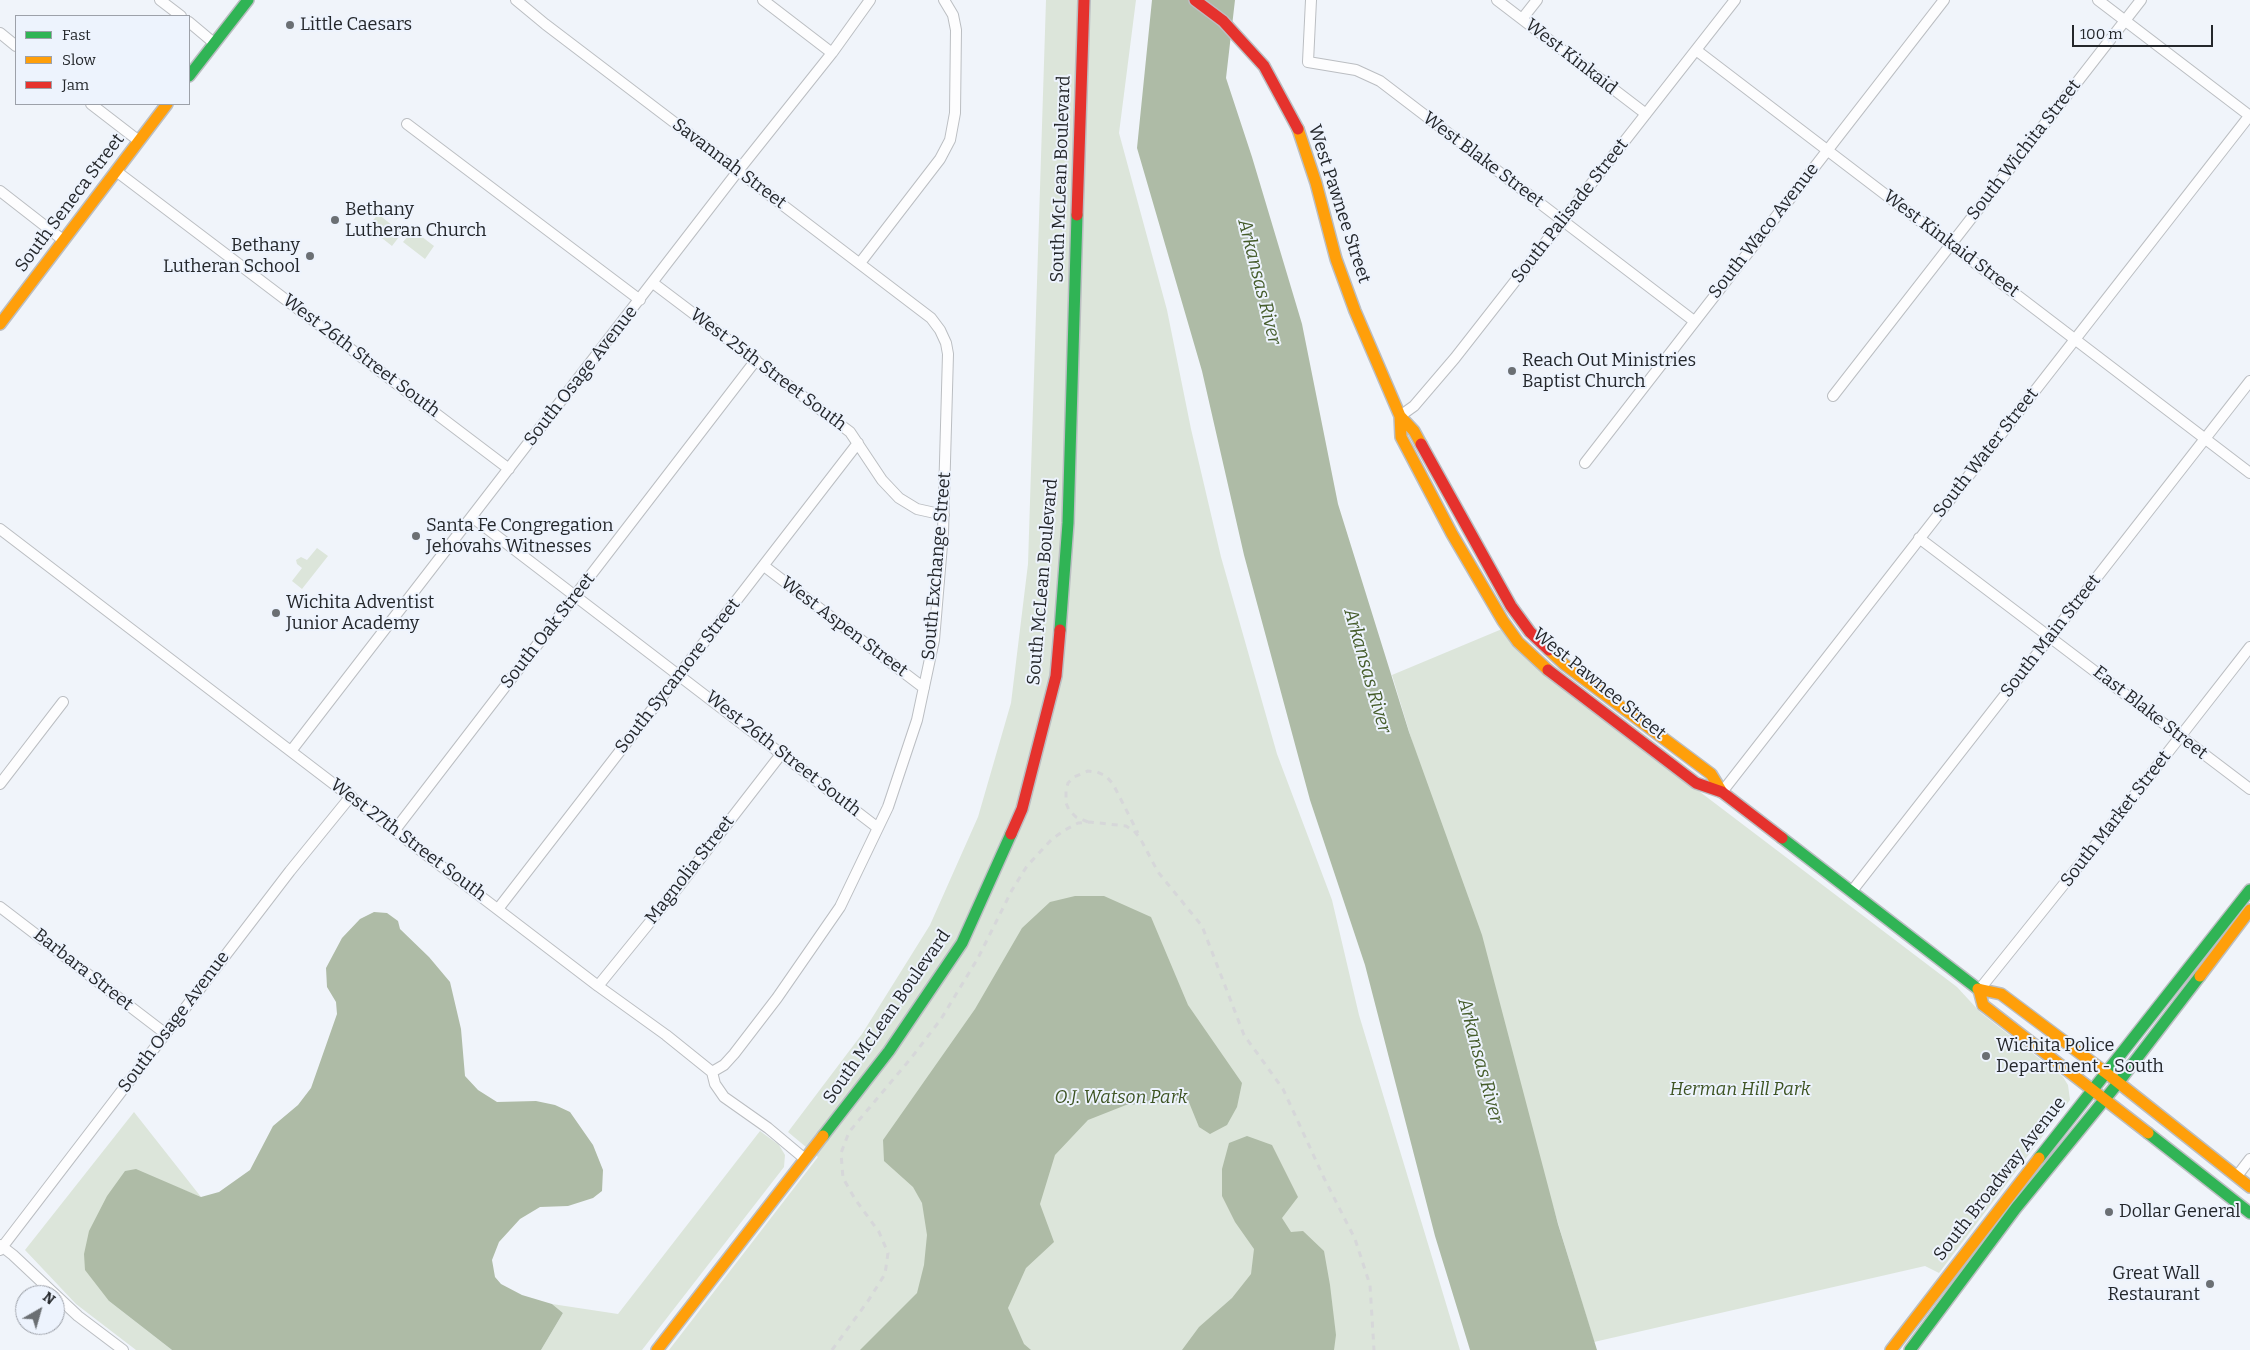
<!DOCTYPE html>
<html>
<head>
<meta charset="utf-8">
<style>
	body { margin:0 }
	#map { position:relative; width:2250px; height:1350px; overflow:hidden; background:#f0f4fa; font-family:Bitter,serif }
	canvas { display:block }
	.legend { position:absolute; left:15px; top:15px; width:175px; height:90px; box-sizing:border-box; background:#edf3fd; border:1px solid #9da1a9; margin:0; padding:6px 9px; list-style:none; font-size:15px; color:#24272b }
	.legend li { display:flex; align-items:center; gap:10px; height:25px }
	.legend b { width:25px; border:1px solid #9da1a9 }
	.north { position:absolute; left:15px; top:1285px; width:50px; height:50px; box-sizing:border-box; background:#edf3fd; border:1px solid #9da1a9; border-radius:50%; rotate:38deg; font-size:14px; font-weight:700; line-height:20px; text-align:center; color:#24272b }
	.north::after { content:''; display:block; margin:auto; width:18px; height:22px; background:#6b6f73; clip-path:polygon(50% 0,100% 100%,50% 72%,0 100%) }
	.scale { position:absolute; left:2072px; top:25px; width:141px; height:22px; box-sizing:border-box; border:2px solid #24272b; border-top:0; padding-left:6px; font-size:15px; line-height:18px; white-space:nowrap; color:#24272b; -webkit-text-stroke:4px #edf3fd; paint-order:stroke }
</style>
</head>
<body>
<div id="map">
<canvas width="2250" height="1350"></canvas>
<ul class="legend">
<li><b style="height:6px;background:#30b455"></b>Fast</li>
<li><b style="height:6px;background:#ff9f0a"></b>Slow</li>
<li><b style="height:6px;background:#e5322d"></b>Jam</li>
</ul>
<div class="north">N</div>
<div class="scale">100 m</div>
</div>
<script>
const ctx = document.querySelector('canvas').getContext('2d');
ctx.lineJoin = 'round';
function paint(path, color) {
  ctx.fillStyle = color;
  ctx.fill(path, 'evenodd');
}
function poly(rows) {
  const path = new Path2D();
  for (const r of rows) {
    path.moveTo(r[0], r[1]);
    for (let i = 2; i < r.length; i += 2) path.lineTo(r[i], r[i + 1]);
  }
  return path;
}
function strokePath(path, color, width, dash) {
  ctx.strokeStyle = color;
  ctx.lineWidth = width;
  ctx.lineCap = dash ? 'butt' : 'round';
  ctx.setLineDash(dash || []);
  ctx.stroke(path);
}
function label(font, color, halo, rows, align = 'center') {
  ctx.font = font + ' Bitter,serif';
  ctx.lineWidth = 4;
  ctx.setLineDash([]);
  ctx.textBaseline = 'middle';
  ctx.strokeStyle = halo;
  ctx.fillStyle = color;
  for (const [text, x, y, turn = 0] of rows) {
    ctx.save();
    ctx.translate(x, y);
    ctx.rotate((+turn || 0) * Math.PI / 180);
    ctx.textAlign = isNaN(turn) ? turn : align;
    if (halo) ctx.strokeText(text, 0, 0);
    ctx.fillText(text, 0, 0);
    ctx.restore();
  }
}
paint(poly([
	[1046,0,1136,0,1119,133,1167,310,1191,429,1221,557,1277,754,1332,900,1359,1015,1460,1350,669,1350,818,1157,788,1132,862,1034,930,925,978,817,1011,703,1028,564],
	[378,214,402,233,392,246,368,227],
	[413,230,434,246,425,259,403,242],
	[317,548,328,556,302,589,292,581,302,568,297,564,296,560,301,557,307,560],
	[1502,629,1571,694,1957,987,1981,1013,2063,1077,2068,1085,2070,1100,1939,1273,1925,1266,1594,1342,1392,675],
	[134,1112,201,1197,169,1184,109,1301,172,1350,136,1350,76,1304,25,1250],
	[760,1131,779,1145,785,1155,784,1167,642,1350,541,1350,563,1313,552,1304,618,1314]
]), '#dce5da');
paint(poly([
	[1152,0,1235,0,1226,78,1252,157,1302,324,1338,504,1409,732,1482,935,1558,1224,1597,1350,1470,1350,1435,1236,1365,965,1310,800,1244,555,1202,371,1137,148],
	[1075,896,1104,896,1151,917,1188,1005,1242,1083,1237,1107,1227,1125,1210,1134,1199,1127,1188,1100,1126,1105,1088,1120,1055,1155,1040,1204,1054,1242,1026,1268,1008,1308,1024,1344,1031,1350,860,1350,917,1293,924,1265,927,1235,922,1203,913,1187,884,1161,883,1140,975,1009,1022,928,1050,902],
	[374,912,387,913,398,921,400,929,429,957,450,982,461,1029,465,1076,478,1090,497,1102,536,1101,555,1105,570,1112,593,1145,603,1170,602,1191,593,1198,568,1206,540,1207,520,1219,499,1242,492,1260,495,1277,501,1284,522,1295,552,1304,563,1313,541,1350,172,1350,109,1301,85,1270,84,1254,89,1231,107,1196,125,1171,136,1169,201,1197,219,1192,250,1170,273,1126,298,1105,311,1088,337,1014,336,1002,327,987,326,968,342,938,360,919],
	[1247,1136,1272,1145,1298,1197,1282,1218,1291,1232,1303,1231,1324,1251,1330,1285,1336,1335,1334,1350,1182,1350,1199,1327,1232,1298,1251,1274,1254,1249,1235,1222,1222,1196,1222,1169,1229,1143]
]), '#aebba6');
const street = poly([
	[160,0,181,16],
	[516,0,545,24,931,318,940,330,946,343,948,354,943,533,934,640,917,720,888,807,840,907,777,998,734,1054,724,1065,712,1072],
	[763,0,832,53],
	[1311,0,1308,62,1356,70,1380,81,1694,321],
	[1497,0,1646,114],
	[2098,0,2250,116],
	[1522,19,1537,0],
	[189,22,214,43],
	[0,33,16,46],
	[1696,50,2250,473],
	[91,104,139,141],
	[407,124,640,300],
	[116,171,509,469],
	[0,191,63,240],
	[860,263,940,159,950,140,955,113,956,30,953,15,944,0],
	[653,283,850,432,882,480,899,498,917,509,944,515],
	[1833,396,2141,0],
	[1400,416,1414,406,1455,358,1735,0],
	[1585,463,1944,0],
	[472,517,878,828],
	[0,529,598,986,666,1035,712,1072,715,1084,724,1097,768,1128,805,1159],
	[1919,538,2250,789],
	[764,566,924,688],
	[291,751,738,171,832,53,870,0],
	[0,784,63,702],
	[1722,792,2250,115],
	[395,830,756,360],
	[1852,891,2250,381],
	[0,907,166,1034],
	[498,909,858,443],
	[598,986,676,890,782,753],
	[1979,990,2105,833,2250,647],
	[2237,1176,2250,1159],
	[0,1245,13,1255,78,1316,123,1350],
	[0,1250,290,871,351,796]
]);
const fast = poly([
	[189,76,248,0],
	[1060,630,1068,523,1077,215],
	[1782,838,1978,989],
	[2148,1133,2250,1213],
	[823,1136,889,1051,962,943,1011,834],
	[2039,1158,2250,890],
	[1910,1350,2016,1208,2118,1083,2200,976]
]);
const slow = poly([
	[1298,129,1316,183,1336,259,1355,311,1400,416,1414,431,1421,444],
	[0,324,167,104],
	[1400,416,1401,437,1452,534,1503,621,1518,642,1548,670],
	[1549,650,1564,664,1711,774,1722,792],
	[2200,976,2250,910],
	[1978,989,2001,994,2105,1072,2250,1187],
	[1979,990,1983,1005,2148,1133],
	[657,1350,823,1136],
	[1891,1350,2039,1158]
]);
const jam = poly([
	[1195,0,1223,21,1264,66,1298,129],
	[1077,215,1084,0],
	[1421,444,1511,606,1530,632,1549,650],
	[1548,670,1696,783,1722,792,1782,838],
	[1011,834,1022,809,1056,676,1060,630]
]);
strokePath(street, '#bbbec2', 12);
strokePath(fast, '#bbbec2', 14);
strokePath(slow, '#bbbec2', 14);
strokePath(jam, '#bbbec2', 14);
strokePath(street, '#fdfdfe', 10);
strokePath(fast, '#30b455', 11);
strokePath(slow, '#ff9f0a', 11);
strokePath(jam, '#e5322d', 11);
strokePath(poly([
	[1088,822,1076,817,1069,810,1066,803,1066,791,1068,783,1074,777,1088,771,1097,772,1106,776,1113,784,1138,833],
	[832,1350,868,1301,885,1274,888,1253,879,1232,855,1199,843,1178,841,1153,849,1132,912,1057,941,1019,978,958,1012,890,1027,866,1052,839,1065,830,1078,823,1090,822,1126,826,1134,831,1140,838,1158,872,1202,926,1244,1035,1283,1089,1324,1178,1355,1239,1370,1285,1374,1350]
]), '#d6d7d9', 3, [6, 6]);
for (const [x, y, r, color] of [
	[290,25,5,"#6b6f73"],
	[335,220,5,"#6b6f73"],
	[310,256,5,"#6b6f73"],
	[1512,371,5,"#6b6f73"],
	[416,536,5,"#6b6f73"],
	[276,613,5,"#6b6f73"],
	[1986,1056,5,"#6b6f73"],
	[2109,1212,5,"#6b6f73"],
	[2210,1284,5,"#6b6f73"]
]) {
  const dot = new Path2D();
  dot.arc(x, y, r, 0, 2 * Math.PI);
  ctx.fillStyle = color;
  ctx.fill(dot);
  strokePath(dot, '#edf3fd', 2);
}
label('18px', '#24272b', '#edf3fd', [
	["Little Caesars",300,25],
	["Bethany",345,210],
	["Lutheran Church",345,231],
	["Bethany",300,246,"right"],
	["Lutheran School",300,267,"right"],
	["Reach Out Ministries",1522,361],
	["Baptist Church",1522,382],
	["Santa Fe Congregation",426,526],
	["Jehovahs Witnesses",426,547],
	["Wichita Adventist",286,603],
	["Junior Academy",286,624],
	["Wichita Police",1996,1046],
	["Department - South",1996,1067],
	["Dollar General",2119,1212],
	["Great Wall",2200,1274,"right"],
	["Restaurant",2200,1295,"right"]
], 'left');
label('18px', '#24272b', '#edf3fd', [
	["West Kinkaid",1571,57,38],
	["South Wichita Street",2024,150,-52],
	["West Blake Street",1483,160,37],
	["Savannah Street",729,164,37],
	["South McLean Boulevard",1061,179,-88],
	["South Seneca Street",70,203,-53],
	["West Pawnee Street",1339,204,72],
	["South Palisade Street",1570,211,-52],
	["South Waco Avenue",1764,231,-52],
	["West Kinkaid Street",1951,244,37],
	["West 26th Street South",361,356,37],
	["West 25th Street South",768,370,37],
	["South Osage Avenue",581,376,-52],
	["South Water Street",1986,453,-52],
	["South Exchange Street",937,566,-85],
	["South McLean Boulevard",1043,582,-85],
	["West Aspen Street",844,627,37],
	["South Oak Street",548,631,-52],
	["South Main Street",2051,636,-52],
	["South Sycamore Street",678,676,-52],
	["West Pawnee Street",1599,684,39],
	["East Blake Street",2150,713,38],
	["West 26th Street South",783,754,38],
	["South Market Street",2116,819,-52],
	["West 27th Street South",408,840,37],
	["Magnolia Street",690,870,-52],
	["Barbara Street",83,970,38],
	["South McLean Boulevard",887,1017,-55],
	["South Osage Avenue",174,1022,-53],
	["South Broadway Avenue",2000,1179,-52]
]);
label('italic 18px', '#3d5322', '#edf3fd', [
	["Herman Hill Park",1740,1090],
	["O.J. Watson Park",1121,1098]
]);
label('italic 19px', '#455c2b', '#edf3fd', [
	["Arkansas River",1259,282,76],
	["Arkansas River",1367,671,74],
	["Arkansas River",1480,1061,75]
]);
</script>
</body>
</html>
